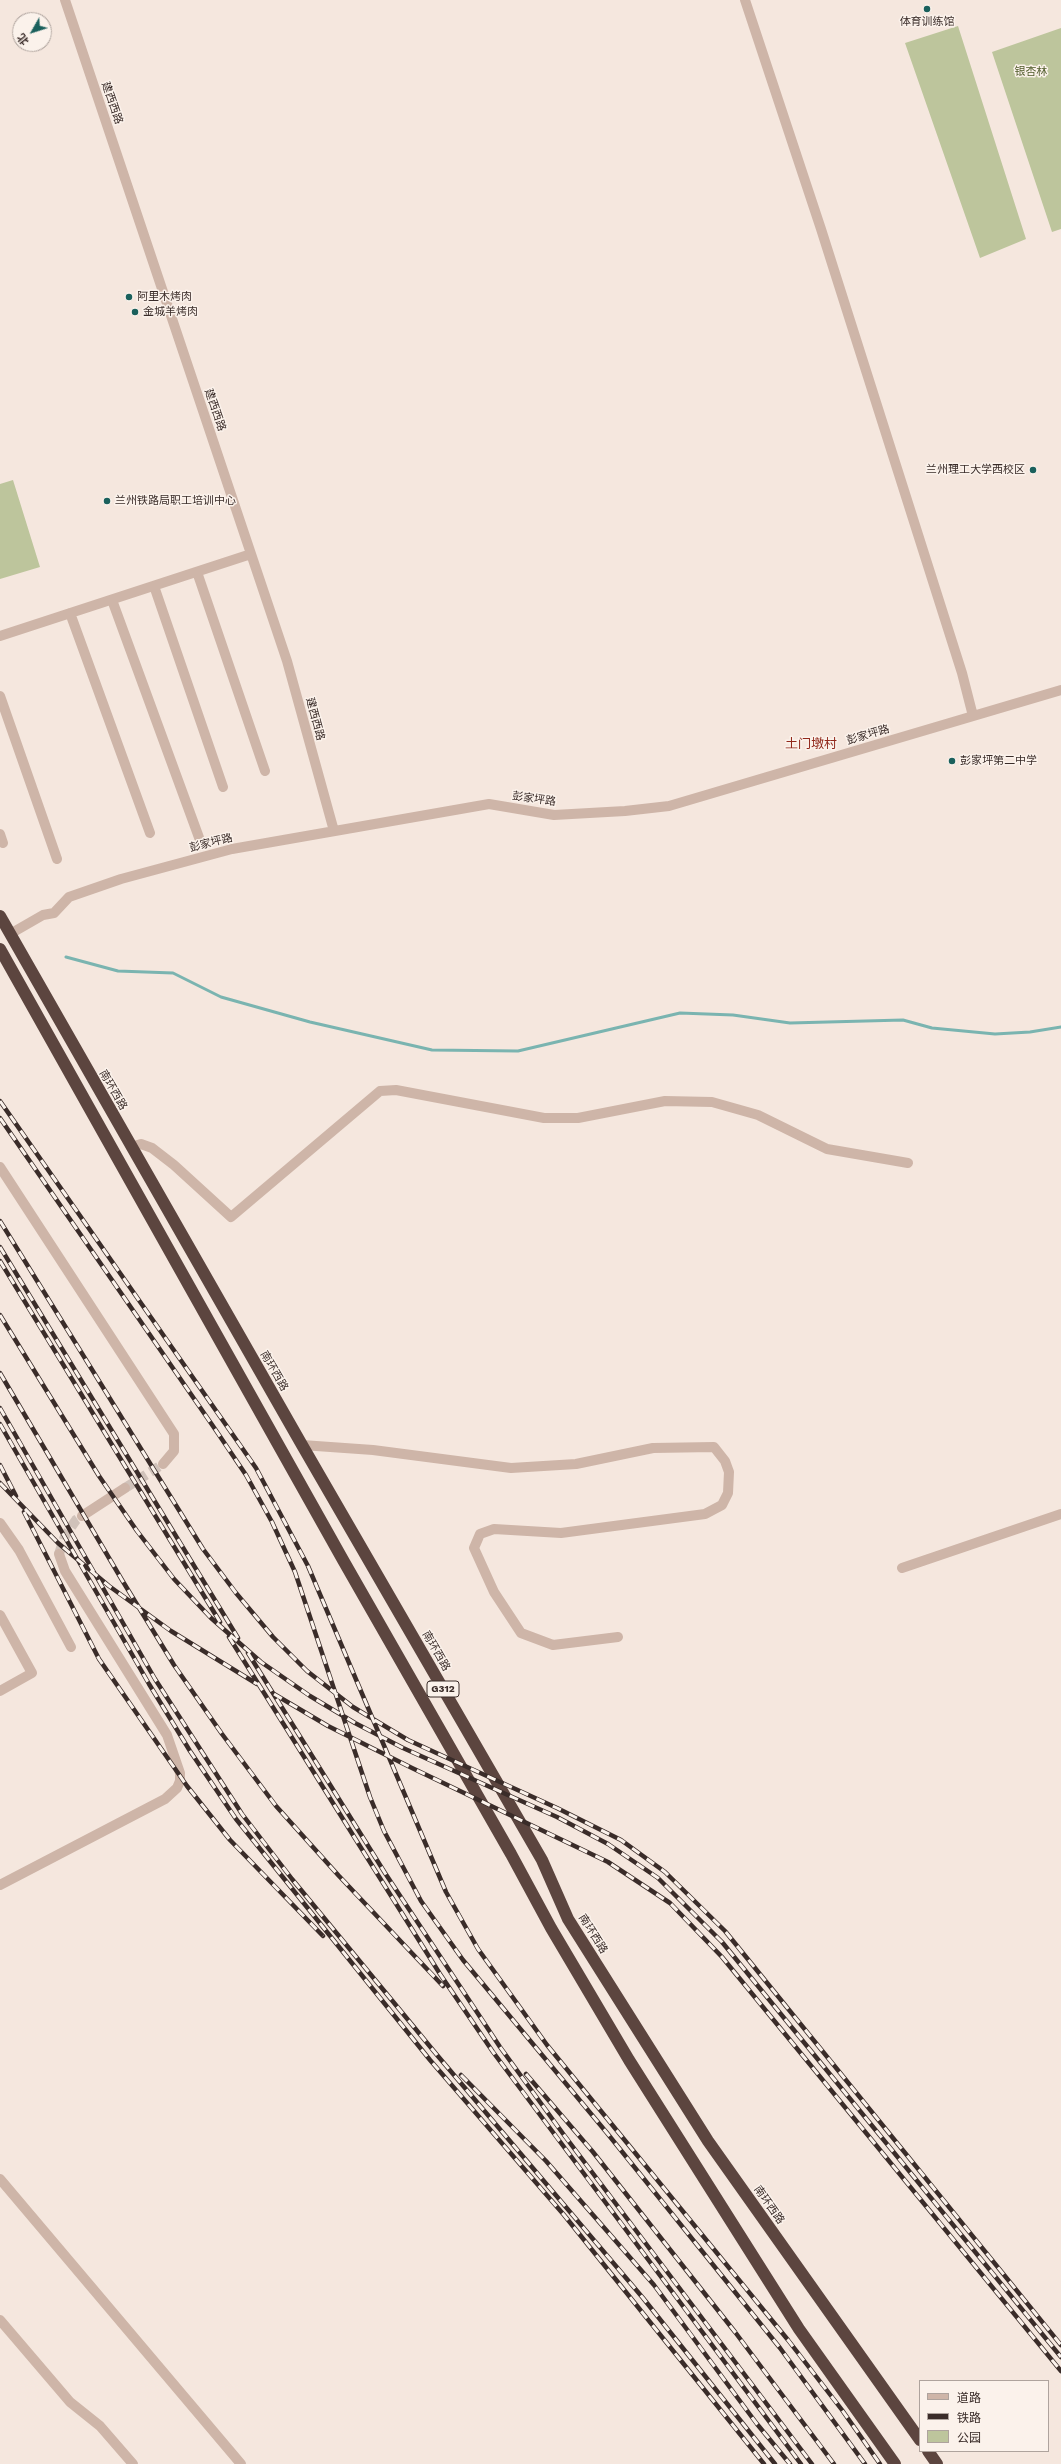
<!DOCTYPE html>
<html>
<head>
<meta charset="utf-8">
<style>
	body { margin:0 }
	#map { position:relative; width:1061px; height:2464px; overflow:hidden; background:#f5e7de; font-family:"Work Sans","Noto Sans SC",sans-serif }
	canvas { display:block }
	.legend { position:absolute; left:919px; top:2380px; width:130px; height:72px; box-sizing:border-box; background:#fbf2eb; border:1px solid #aea39d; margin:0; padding:5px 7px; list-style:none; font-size:12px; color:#3a2c29 }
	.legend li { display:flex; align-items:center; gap:8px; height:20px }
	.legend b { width:20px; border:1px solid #aea39d }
	.north { position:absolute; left:12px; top:12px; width:40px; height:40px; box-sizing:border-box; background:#fbf2eb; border:1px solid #aea39d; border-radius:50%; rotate:231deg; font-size:11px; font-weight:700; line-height:16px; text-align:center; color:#3a2c29 }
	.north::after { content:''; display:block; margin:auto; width:14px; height:18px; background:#1a605c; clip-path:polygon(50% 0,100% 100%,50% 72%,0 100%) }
</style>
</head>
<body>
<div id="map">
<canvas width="1061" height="2464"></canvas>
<ul class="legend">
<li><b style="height:5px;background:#ceb5a8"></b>道路</li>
<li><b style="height:5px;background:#3a2c29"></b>铁路</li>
<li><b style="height:11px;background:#bdc59c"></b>公园</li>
</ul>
<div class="north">北</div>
</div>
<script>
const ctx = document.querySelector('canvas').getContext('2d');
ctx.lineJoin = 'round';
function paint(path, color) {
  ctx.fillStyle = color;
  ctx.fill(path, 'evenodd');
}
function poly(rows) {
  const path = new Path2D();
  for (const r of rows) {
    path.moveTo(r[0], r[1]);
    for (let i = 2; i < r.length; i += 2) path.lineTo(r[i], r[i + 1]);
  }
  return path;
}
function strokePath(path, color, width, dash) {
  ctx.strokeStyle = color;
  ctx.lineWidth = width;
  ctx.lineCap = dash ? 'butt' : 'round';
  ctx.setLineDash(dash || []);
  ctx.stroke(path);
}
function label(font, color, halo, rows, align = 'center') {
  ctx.font = font + ' "Work Sans","Noto Sans SC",sans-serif';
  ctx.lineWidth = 3;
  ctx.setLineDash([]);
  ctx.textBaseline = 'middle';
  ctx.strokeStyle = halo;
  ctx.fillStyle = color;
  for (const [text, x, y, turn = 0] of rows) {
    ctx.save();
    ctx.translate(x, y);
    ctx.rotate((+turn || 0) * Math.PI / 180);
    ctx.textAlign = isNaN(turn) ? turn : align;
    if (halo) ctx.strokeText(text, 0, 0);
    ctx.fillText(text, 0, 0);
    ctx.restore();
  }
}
paint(poly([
	[958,26,1026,239,980,258,905,43],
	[1061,28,1061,229,1052,232,992,52],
	[13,480,40,567,0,579,0,484]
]), '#bdc59c');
strokePath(poly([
	[66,957,118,971,173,973,221,997,310,1022,432,1050,518,1051,680,1013,733,1015,790,1023,903,1020,932,1028,995,1034,1030,1032,1061,1027]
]), '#7ab4b0', 3);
strokePath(poly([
	[125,1488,163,1464],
	[59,1554,65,1536,76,1520,82,1516]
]), '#d0c2ba', 10, [10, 5]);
strokePath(poly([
	[65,0,287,661,334,831],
	[745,0,821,229,962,673,973,716],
	[197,572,265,771],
	[154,586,223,787],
	[112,600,201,843],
	[70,613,150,833],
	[0,636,251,554],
	[0,696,57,859],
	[0,834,3,843],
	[10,934,43,915,54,913,69,897,121,879,232,849,489,804,554,815,625,811,669,806,1061,690],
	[131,1147,141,1144,152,1148,174,1165,231,1217,380,1091,396,1090,544,1118,578,1118,665,1101,712,1102,758,1115,827,1149,908,1163],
	[0,1167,174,1434,174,1451,163,1464],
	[302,1445,373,1450,511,1468,576,1464,653,1448,714,1447,725,1461,729,1472,728,1493,722,1505,705,1514,561,1533,494,1529,480,1534,474,1548,494,1592,521,1633,553,1645,618,1637],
	[82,1516,125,1488],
	[0,1523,19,1550,71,1647],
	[902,1568,1061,1514],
	[0,1615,32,1673,0,1691],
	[0,1885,165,1799,177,1788,180,1781,180,1773,167,1735,65,1571,59,1554],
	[0,2179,241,2464],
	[0,2320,70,2402,100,2426,133,2464]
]), '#ceb5a8', 10);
strokePath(poly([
	[0,916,302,1445,542,1860,568,1919,708,2141,920,2440],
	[0,949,343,1560,511,1854,551,1928,629,2060,799,2329,895,2464],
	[928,2451,937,2464]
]), '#5c453f', 12);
const rail = poly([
	[0,1101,256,1468,308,1566,446,1892,478,1949,547,2045,788,2340,842,2410,880,2464],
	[0,1118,215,1429,246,1475,272,1522,295,1572,370,1797,384,1831,421,1901,463,1960,607,2133,780,2348,865,2464],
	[0,1221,203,1549,236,1593,273,1637,307,1671,353,1707,408,1740,557,1808,621,1840,665,1872,725,1931,1061,2345],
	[0,1247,238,1638],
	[0,1261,220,1622],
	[0,1315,99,1476,137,1531,174,1579,211,1618,261,1662,310,1696,355,1723,403,1748,557,1817,608,1844,658,1878,722,1942,1061,2357],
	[0,1373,122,1580,174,1665,222,1734,276,1806,339,1876,443,1986],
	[0,1408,155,1679,242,1814,292,1879,437,2055,643,2298,775,2464],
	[0,1424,149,1684,190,1751,236,1819,430,2060,564,2215,764,2464],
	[0,1465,16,1496],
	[0,1483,58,1543,109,1586,171,1631,257,1684],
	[24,1512,99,1659,187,1786,230,1840,323,1936],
	[229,1637,440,1974,493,2052,801,2464],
	[248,1653,385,1873,500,2047,564,2135,812,2464],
	[274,1694,328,1726,412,1768,608,1862,670,1903,722,1957,1061,2371],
	[526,2074,593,2152,735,2332,834,2464],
	[461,2075,546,2161,654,2285,757,2424,790,2464]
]);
strokePath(rail, '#3a2c29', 4.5);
strokePath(rail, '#fbf2eb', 3, [9]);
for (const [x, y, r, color] of [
	[927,9,4,"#1a605c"],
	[129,297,4,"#1a605c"],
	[135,312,4,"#1a605c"],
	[1033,470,4,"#1a605c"],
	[107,501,4,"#1a605c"],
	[952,761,4,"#1a605c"]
]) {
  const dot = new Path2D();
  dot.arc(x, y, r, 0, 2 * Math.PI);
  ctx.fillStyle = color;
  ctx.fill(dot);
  strokePath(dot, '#fbf2eb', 1.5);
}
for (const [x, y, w] of [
	[443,1689,32]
]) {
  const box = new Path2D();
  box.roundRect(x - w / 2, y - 8, w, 16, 3);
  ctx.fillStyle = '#fbf2eb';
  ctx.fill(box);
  strokePath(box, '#3a2c29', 1);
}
label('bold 10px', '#3a2c29', null, [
	["G312",443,1689]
]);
label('11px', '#3a2c29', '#fbf2eb', [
	["体育训练馆",927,22,"center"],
	["阿里木烤肉",137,297],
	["金城羊烤肉",143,312],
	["兰州理工大学西校区",1025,470,"right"],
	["兰州铁路局职工培训中心",115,501],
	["彭家坪第二中学",960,761]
], 'left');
label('11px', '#4f5b2a', '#fbf2eb', [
	["银杏林",1031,72]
]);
label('11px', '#3a2c29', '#fbf2eb', [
	["建西西路",112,103,71],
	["建西西路",215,410,71],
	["建西西路",315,719,75],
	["彭家坪路",868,735,-16],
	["彭家坪路",534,799,8],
	["彭家坪路",211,843,-14],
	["南环西路",113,1090,60],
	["南环西路",274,1371,60],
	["南环西路",436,1651,60],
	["南环西路",593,1934,58],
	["南环西路",769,2205,55]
]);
label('13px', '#91281b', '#fbf2eb', [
	["土门墩村",811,744]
]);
</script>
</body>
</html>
